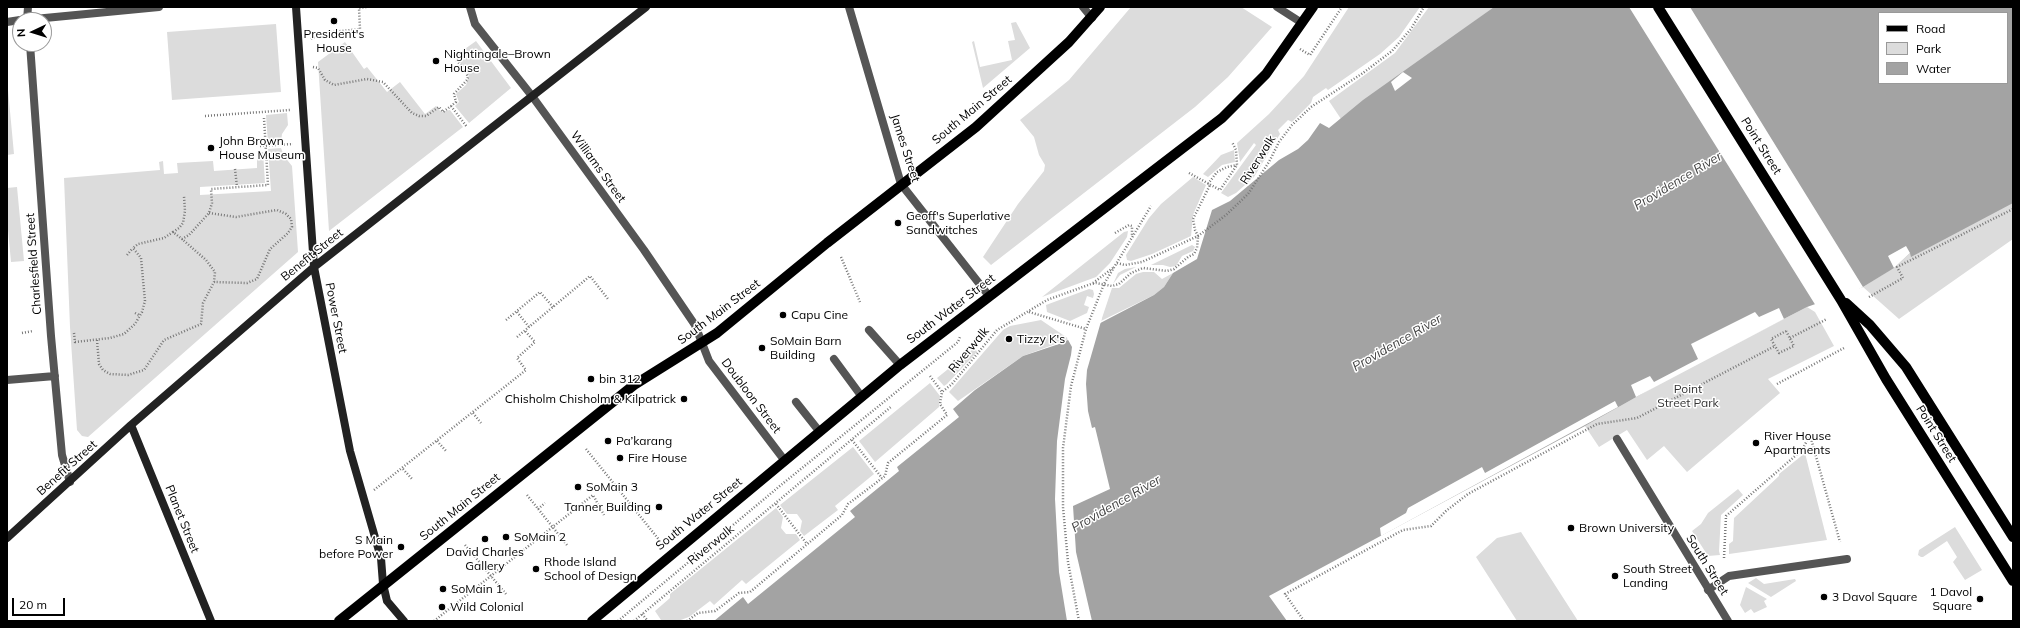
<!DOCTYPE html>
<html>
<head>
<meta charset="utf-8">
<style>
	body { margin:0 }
	#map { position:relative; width:2020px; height:628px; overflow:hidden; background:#fff; font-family:Mulish,sans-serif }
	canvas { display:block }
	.frame { position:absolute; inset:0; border:8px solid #000; pointer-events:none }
	.legend { position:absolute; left:1878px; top:12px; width:130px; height:72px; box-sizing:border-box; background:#fff; border:1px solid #999; margin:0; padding:5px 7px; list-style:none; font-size:12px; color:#000 }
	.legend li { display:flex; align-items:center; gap:8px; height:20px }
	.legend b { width:20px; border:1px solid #999 }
	.north { position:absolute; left:12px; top:12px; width:40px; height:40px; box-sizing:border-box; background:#fff; border:1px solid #999; border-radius:50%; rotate:266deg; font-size:11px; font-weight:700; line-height:16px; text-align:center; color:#000 }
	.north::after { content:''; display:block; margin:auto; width:14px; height:18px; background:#000; clip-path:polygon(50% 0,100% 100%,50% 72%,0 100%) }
	.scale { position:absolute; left:12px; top:598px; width:53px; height:18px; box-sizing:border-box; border:2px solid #000; border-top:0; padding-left:5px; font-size:12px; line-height:14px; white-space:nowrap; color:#000; -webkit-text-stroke:3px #fff; paint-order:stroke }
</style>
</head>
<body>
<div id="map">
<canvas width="2020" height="628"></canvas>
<div class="frame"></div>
<ul class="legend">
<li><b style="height:5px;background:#000"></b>Road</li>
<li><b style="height:11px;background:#dcdcdc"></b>Park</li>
<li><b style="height:11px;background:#a3a3a3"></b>Water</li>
</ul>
<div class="north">N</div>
<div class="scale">20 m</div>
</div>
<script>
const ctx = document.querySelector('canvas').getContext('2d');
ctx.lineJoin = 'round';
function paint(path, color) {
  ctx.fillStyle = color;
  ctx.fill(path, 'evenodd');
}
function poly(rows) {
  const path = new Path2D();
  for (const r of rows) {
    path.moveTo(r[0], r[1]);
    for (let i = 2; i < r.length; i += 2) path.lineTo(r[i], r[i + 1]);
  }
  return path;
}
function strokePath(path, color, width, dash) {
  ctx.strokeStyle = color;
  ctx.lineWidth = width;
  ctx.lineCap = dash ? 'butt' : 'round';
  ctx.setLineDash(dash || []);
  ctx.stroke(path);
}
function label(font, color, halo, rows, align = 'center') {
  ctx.font = font + ' Mulish,sans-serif';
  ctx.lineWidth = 3;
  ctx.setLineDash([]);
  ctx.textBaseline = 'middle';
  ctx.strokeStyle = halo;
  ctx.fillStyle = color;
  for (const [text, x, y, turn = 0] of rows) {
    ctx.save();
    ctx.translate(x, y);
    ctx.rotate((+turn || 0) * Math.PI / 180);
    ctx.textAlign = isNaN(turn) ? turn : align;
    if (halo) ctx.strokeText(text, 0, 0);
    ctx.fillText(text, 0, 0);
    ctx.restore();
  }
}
paint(poly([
	[1131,7,1241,7,1272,27,1228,77,1195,107,991,265,983,257,1018,204,1044,171,1045,165,1039,155,1034,137,1020,120,1069,80],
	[1349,7,1420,7,1399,37,1380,54,1328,90,1326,88,1313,97,1311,103,1292,122,1288,120,1278,130,1280,134,1254,177,1236,193,1228,197,1221,193,1256,145,1254,143,1240,162,1237,143,1269,114,1304,76],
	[1429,7,1494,7,1341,119,1329,101,1395,53],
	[1016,22,1030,48,983,88,972,42,974,41,980,67,1012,60,1008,41,1015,40,1011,23],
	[276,24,281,92,172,100,167,32],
	[476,41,511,88,469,123,455,106,459,102,456,94,466,85,469,75,455,56],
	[345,42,364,69,367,67,387,92,400,82,425,114,436,106,441,112,450,110,463,127,329,231,318,62],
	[7,79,14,154,7,155],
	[287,113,288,125,282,134,281,142,268,143,266,115],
	[281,148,284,156,292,166,298,252,88,437,82,436,77,430,70,327,64,178,160,170,159,162,163,161,164,174,178,173,177,163,213,161,214,171,257,168,257,152,263,152,265,183,200,187,200,195,271,191,268,149],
	[1234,150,1235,162,1222,165,1208,177,1203,174,1221,155],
	[1193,177,1206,185,1193,215,1191,236,1152,254,1131,261,1127,260,1126,255,1149,218,1161,204],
	[17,187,24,261,11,262,7,219,7,188],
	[2013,195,2013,239,1899,319,1863,287,1893,268,1888,256],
	[1128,231,1127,237,1110,263,1096,277,1042,297,1124,232],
	[1192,245,1195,247,1193,251,1182,256,1176,266,1170,267,1163,265,1151,265],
	[1136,267,1120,275,1113,284,1118,273,1125,269],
	[1143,272,1154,272,1162,279,1173,273,1164,287,1154,295,1101,321,1112,288,1119,288,1136,274],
	[1089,289,1093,290,1094,294,1093,298,1087,296,1084,305,1089,307,1087,313,1070,321,1047,312,1046,305],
	[1807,307,1815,312,1834,346,1768,379,1780,393,1687,472,1664,446,1647,460,1627,430,1599,447,1585,426,1677,374],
	[1041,320,1069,339,1023,356,958,401,949,392,1003,330,1010,326],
	[973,349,977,351,975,354,947,384,944,386,937,378],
	[930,383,940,396,939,407,875,462,859,441],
	[853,447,874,474,835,506,838,510,804,536,800,531,802,521,797,514,787,514,780,505],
	[1805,453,1827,540,1729,554,1729,544,1733,541,1734,518,1779,476,1779,474],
	[1738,489,1743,495,1721,515,1719,551,1720,555,1708,556,1692,531,1701,524,1708,513],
	[776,508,783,517,781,528,786,534,796,534,800,540,746,584,742,580,714,605,710,601,689,617,678,621,661,620,655,611,670,598,670,594],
	[1955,527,1982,570,1965,580,1953,562,1957,557,1947,541,1923,557,1921,557,1918,555,1919,550],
	[1521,532,1578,621,1517,621,1476,557,1497,538],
	[1756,578,1764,584,1795,579,1796,581,1771,597,1748,583],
	[1746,587,1767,599,1764,601,1767,607,1754,613,1751,609,1745,613,1740,605]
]), '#dcdcdc');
paint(poly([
	[1494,7,2013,7,2013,203,1911,257,1910,253,1894,268,1863,287,1807,307,1677,374,1585,426,1269,596,1287,621,714,621,743,597,748,604,855,517,850,511,899,471,897,467,959,417,953,409,975,390,1023,356,1062,343,1154,295,1164,287,1173,273,1197,259,1212,210,1230,201,1279,160,1298,149,1308,140,1320,123,1329,128,1363,100],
	[1879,13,2007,13,2007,83,1879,83]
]), '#a3a3a3');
paint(poly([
	[1629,7,1690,7,1863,287,1853,292,1816,306],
	[1403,72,1412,78,1395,91,1391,82],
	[1906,246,1910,253,1894,268,1888,256],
	[1779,308,1784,319,1636,397,1631,385,1650,376,1654,382,1698,359,1691,344,1755,312,1759,317],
	[1102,318,1087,370,1086,384,1088,411,1092,428,1095,427,1110,489,1073,506,1076,552,1092,621,1067,621,1059,572,1055,499,1057,441,1065,379,1071,355,1072,347,1067,338],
	[1615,401,1618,407,1381,536,1380,528,1406,513,1408,508,1482,467,1485,473]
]), '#fff');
strokePath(poly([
	[311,39,323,33,360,29,359,8,367,7],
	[1300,49,1310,55,1342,7],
	[313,67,318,68,325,80,334,85,367,79,383,82,412,113,419,116,426,116,439,107,443,112,451,106,456,102,454,94,467,80,468,77,465,70,453,56],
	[451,106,467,127],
	[205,116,290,110],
	[260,146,293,144],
	[235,169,237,187],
	[1189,173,1220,190,1237,165,1236,150,1232,142],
	[1208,184,1217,172,1227,167,1237,165],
	[209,213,236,217,277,210,286,214,291,219,292,227,288,233,270,249,257,279,247,283,214,282],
	[173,232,179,228,183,223,185,211,184,196],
	[1115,233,1129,225,1132,226,1132,236],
	[1198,236,1195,230,1193,219,1210,185],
	[127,255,133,248],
	[841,257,860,302],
	[1117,263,1125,265,1142,262,1198,236,1226,215,1248,194,1269,162,1279,142,1292,125,1311,107,1363,73,1392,51,1411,29,1424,7],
	[1093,283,1113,268],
	[1869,297,1903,278,1897,267,2013,209],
	[517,312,529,327],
	[1029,312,1086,329],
	[135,313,139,315],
	[506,320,540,292,553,307],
	[1786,331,1794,346,1779,353,1771,339,1786,331],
	[22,333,33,331],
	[74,333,75,342,110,338,124,334,135,324,142,312,145,301,141,258,133,248,138,244,164,238,173,232,182,239,189,235,209,213,212,203,211,189,268,185,264,118],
	[517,337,590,276,608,299],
	[1790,338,1827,319],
	[97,340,99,364,103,370,110,374,128,375,144,370,164,340,201,324,203,303,214,282,215,272,206,260,182,239],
	[930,376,942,392,952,384,997,330,1047,300,1091,284,1096,283,1112,286,1119,284,1131,273,1143,268,1167,271,1174,269,1188,257,1194,254,1197,248,1198,237],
	[1777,384,1844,348],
	[473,413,481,423],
	[1810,435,1840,542],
	[852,440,882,478],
	[437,441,446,451],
	[586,449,660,541],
	[403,469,412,479],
	[374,490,526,370,517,358,535,342,525,331],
	[527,495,567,545],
	[776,504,807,544],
	[538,509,545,503],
	[465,545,506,594],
	[1724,558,1726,516,1802,450,1810,435],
	[642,614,648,621],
	[434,621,593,495,604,515],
	[618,621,781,485,958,342,960,337],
	[634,621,892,406],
	[687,621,698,613,715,611,739,593,750,592,842,515,848,504,885,476,888,463,947,415,940,404,942,392],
	[1079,621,1068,562,1063,507,1063,448,1071,386,1086,329,1104,284,1151,206],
	[1304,621,1285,594,1403,530,1431,526,1446,511,1468,494,1597,424,1637,418,1775,346]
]), '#777', 2.5, [1, 2]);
strokePath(poly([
	[869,330,900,365],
	[834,359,862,397],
	[796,402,819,431],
	[1708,590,1729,576,1847,559]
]), '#555', 8);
strokePath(poly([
	[470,7,475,24,532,96,644,250,695,325,709,361,785,461],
	[849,7,901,184,989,296],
	[1083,7,1092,18],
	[1277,7,1302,23],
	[24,20,159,7],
	[27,20,28,7],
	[7,22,20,20],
	[30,44,51,336,62,455,70,482],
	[7,380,55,376],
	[1617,439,1728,621]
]), '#555', 8);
strokePath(poly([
	[296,7,314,267,350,451,381,558,383,584,387,601,404,621],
	[131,425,211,621],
	[7,538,131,425,314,267,646,7]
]), '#222', 8);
strokePath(poly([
	[1658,7,1841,300,1886,379,2013,581],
	[1846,303,1870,325,1906,367,2013,537],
	[339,621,634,385,717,333,827,243,976,127,1069,42,1100,7],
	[592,621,900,365,1222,118,1266,74,1313,7]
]), '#000', 10);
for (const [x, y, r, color] of [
	[334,21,4,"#000"],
	[436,61,4,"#000"],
	[211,148,4,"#000"],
	[898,223,4,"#000"],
	[783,315,4,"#000"],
	[1009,339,4,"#000"],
	[762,348,4,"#000"],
	[591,379,4,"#000"],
	[684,399,4,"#000"],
	[608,441,4,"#000"],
	[1756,443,4,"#000"],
	[620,458,4,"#000"],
	[578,487,4,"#000"],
	[659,507,4,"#000"],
	[1571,528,4,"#000"],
	[506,537,4,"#000"],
	[485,539,4,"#000"],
	[401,547,4,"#000"],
	[536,569,4,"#000"],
	[1615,576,4,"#000"],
	[443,589,4,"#000"],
	[1824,597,4,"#000"],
	[1980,599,4,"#000"],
	[442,607,4,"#000"]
]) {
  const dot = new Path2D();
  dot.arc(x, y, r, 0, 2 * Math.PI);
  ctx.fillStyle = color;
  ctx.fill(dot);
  strokePath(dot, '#fff', 1.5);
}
label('12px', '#000', '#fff', [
	["President's",334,34,"center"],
	["House",334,48,"center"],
	["Nightingale–Brown",444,54],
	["House",444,68],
	["John Brown",219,141],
	["House Museum",219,155],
	["Geoff's Superlative",906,216],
	["Sandwitches",906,230],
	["Capu Cine",791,315],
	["Tizzy K's",1017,339],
	["SoMain Barn",770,341],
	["Building",770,355],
	["bin 312",599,379],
	["Chisholm Chisholm & Kilpatrick",676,399,"right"],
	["River House",1764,436],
	["Apartments",1764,450],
	["Pa’karang",616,441],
	["Fire House",628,458],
	["SoMain 3",586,487],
	["Tanner Building",651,507,"right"],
	["Brown University",1579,528],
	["SoMain 2",514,537],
	["S Main",393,540,"right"],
	["before Power",393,554,"right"],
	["David Charles",485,552,"center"],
	["Gallery",485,566,"center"],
	["Rhode Island",544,562],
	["School of Design",544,576],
	["South Street",1623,569],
	["Landing",1623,583],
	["SoMain 1",451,589],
	["1 Davol",1972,592,"right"],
	["Square",1972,606,"right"],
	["3 Davol Square",1832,597],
	["Wild Colonial",450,607]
], 'left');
label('12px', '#000', '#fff', [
	["South Main Street",972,110,-40],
	["Point Street",1761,146,58],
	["James Street",905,148,72],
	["Riverwalk",1258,160,-58],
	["Williams Street",598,167,54],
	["Benefit Street",312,255,-39],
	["Charlesfield Street",34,264,-94],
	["South Water Street",951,309,-37],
	["South Main Street",719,312,-37],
	["Power Street",336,318,79],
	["Riverwalk",969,350,-50],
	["Doubloon Street",751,396,53],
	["Point Street",1936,434,58],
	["Benefit Street",67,468,-42],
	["South Main Street",460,507,-39],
	["South Water Street",699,514,-39],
	["Planet Street",182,519,68],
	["Riverwalk",711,545,-39],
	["South Street",1707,565,58]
]);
label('12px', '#333', '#fff', [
	["Point",1688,389],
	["Street Park",1688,403]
]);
label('italic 13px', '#444', '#fff', [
	["Providence River",1678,181,-31],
	["Providence River",1397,343,-30],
	["Providence River",1116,504,-30]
]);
</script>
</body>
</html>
